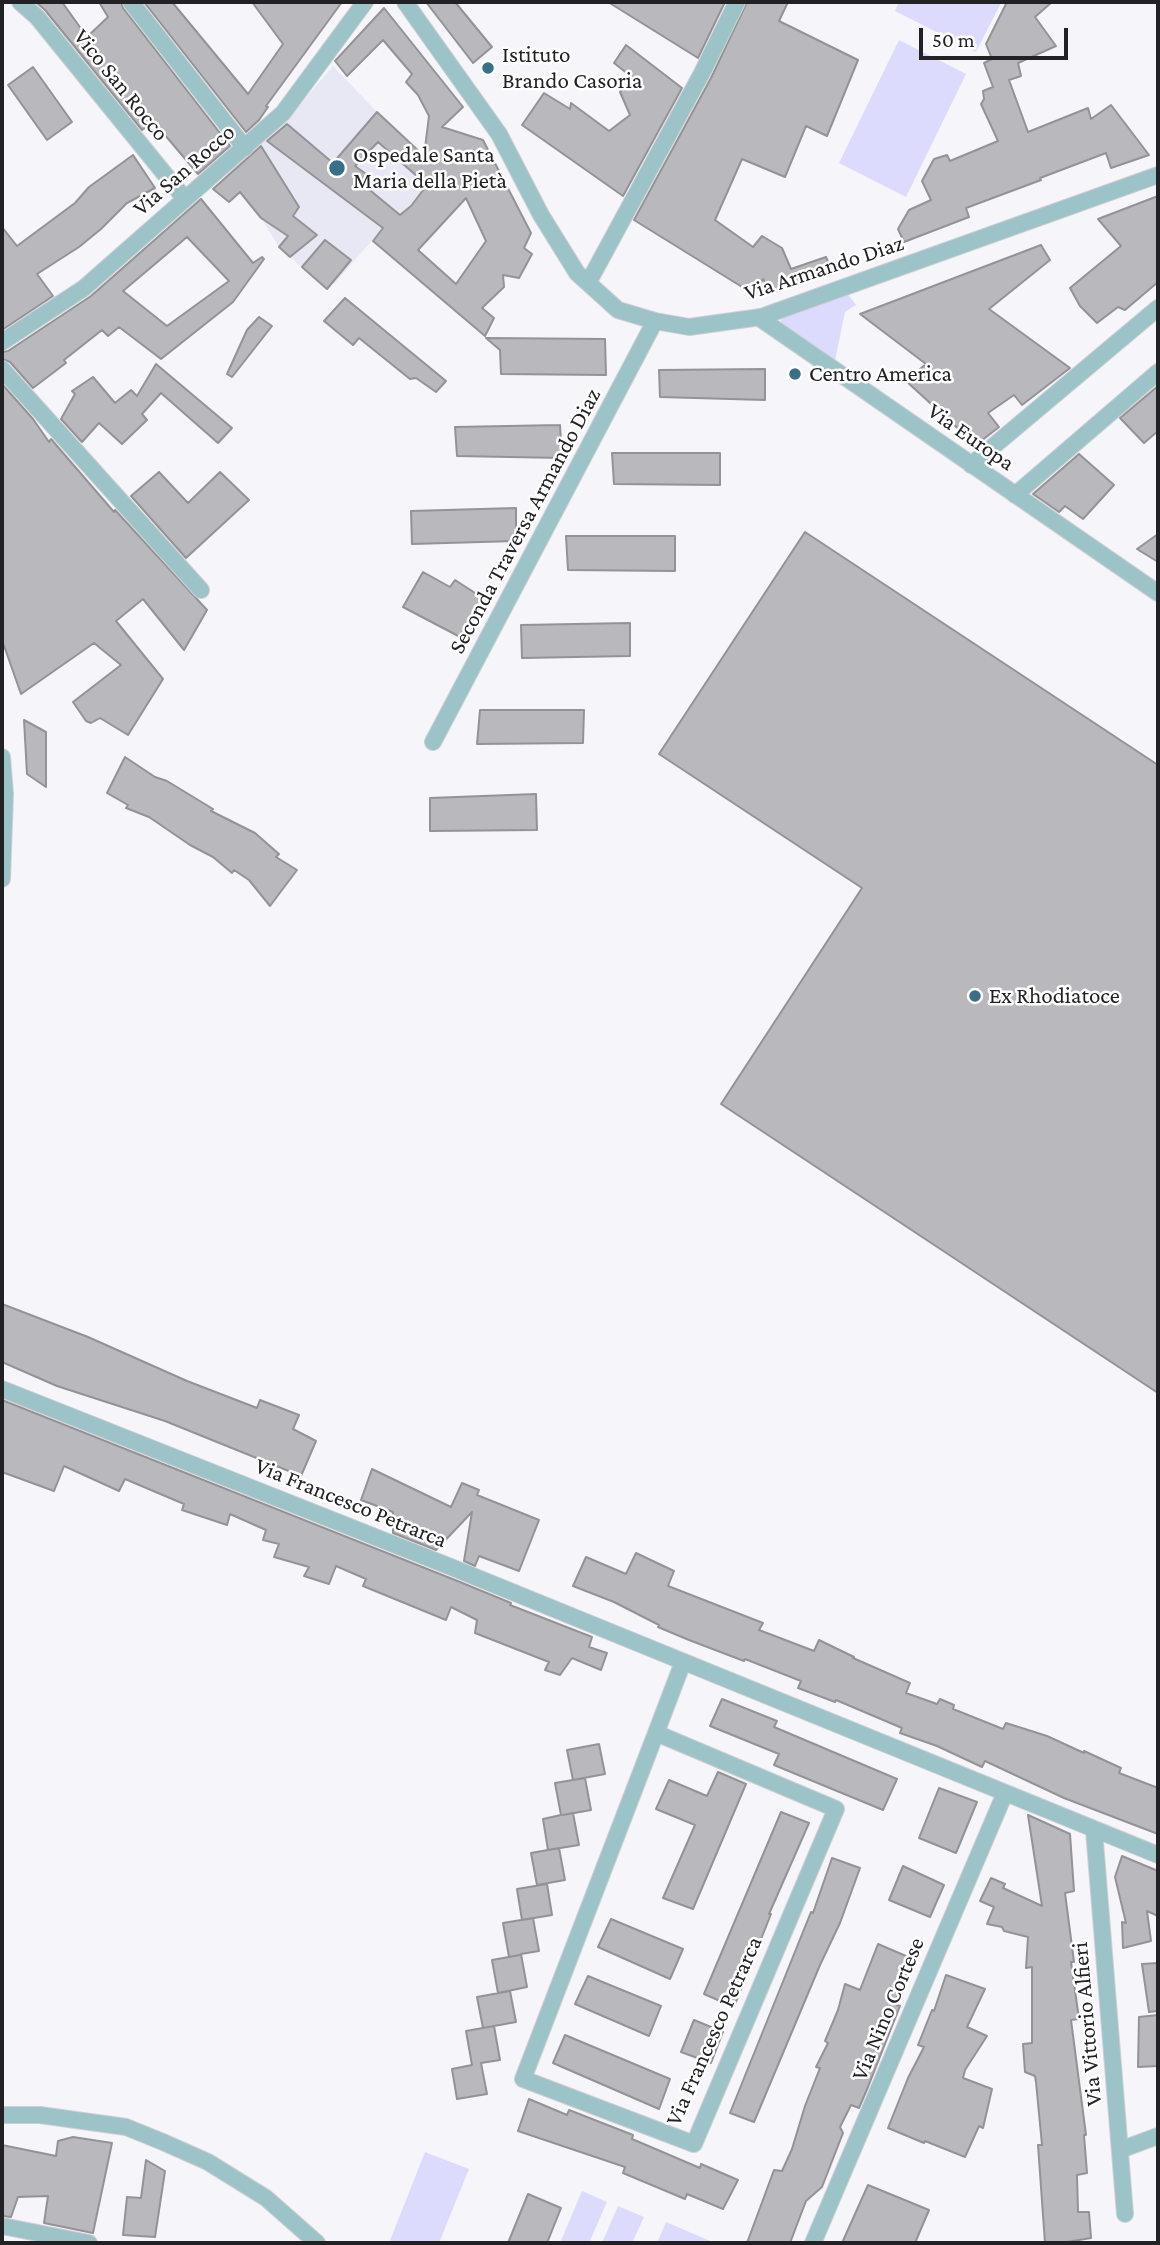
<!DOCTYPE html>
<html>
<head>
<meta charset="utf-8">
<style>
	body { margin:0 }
	#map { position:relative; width:1160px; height:2245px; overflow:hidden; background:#f5f5fa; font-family:"Crimson Pro",serif }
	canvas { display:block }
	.frame { position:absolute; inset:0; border:4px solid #222224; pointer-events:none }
	.scale { position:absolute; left:919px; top:28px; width:149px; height:32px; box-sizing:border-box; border:4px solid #222224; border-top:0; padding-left:9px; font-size:21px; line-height:24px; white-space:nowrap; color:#222224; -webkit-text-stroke:5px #fff; paint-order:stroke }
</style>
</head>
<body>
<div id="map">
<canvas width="1160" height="2245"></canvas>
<div class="frame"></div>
<div class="scale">50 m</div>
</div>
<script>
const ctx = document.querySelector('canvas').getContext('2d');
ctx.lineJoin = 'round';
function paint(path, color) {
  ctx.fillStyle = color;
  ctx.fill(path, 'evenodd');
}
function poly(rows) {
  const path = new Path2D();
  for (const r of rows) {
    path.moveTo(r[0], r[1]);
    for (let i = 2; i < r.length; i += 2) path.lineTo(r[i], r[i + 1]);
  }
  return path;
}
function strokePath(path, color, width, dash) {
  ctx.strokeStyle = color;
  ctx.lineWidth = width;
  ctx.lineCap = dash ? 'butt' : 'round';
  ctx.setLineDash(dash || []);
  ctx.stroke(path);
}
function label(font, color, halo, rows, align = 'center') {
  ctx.font = font + ' "Crimson Pro",serif';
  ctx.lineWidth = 5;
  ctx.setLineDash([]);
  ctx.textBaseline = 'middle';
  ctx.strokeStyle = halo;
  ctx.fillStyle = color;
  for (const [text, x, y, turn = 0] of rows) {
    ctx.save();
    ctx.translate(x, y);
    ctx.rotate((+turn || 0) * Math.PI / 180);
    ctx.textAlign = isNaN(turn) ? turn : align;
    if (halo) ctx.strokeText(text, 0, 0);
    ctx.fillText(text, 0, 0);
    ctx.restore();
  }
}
paint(poly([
	[333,66,377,112,426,158,427,185,403,213,388,222,334,284,308,273,279,247,261,218,226,175,285,122]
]), '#e8e8f4');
paint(poly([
	[899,2,999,2,1001,3,976,52,895,11],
	[899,40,966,74,906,197,839,163],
	[847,293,856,305,845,312,835,361,780,325,782,317],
	[425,2152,469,2169,439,2243,389,2243],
	[582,2191,607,2202,589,2243,560,2243],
	[618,2206,644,2217,632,2243,602,2243],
	[666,2222,715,2243,657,2243]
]), '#dddbfd');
const building = poly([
	[36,2,62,2,87,37,108,17,99,2,121,2,123,8,230,146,198,174,153,121,142,130,45,10,36,2],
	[144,2,172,2,248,94,283,44,252,2,342,2,266,106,268,107,259,120,246,132,144,2],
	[426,2,455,2,492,47,473,63,426,2],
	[608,2,725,2,698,58,608,2],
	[747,2,788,2,779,21,858,60,827,136,806,126,785,177,742,159,715,220,753,247,762,236,782,248,791,269,826,257,832,271,771,293,763,279,755,295,634,220,711,78,747,2],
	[1007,2,1052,2,1035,17,1056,46,1018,63,1021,76,1009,80,1028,132,1088,108,1091,119,1111,105,1149,155,1111,168,1106,153,1040,178,1041,180,966,208,969,217,904,242,898,229,909,210,931,200,922,181,934,159,947,155,950,161,998,141,981,104,984,99,983,91,993,87,984,63,992,59,986,44,1007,2],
	[384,8,463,107,442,127,483,140,531,233,524,248,532,254,519,278,503,275,504,287,482,308,494,318,485,336,373,241,383,228,267,141,287,124,333,163,377,112,424,156,429,116,418,95,406,82,412,74,383,40,347,76,335,61,384,8],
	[378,142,427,185,411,206,400,215,360,182,366,174,355,166,378,142],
	[466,198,486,241,456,284,418,250,466,198],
	[626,45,682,88,623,196,522,125,544,93,570,109,571,103,609,131,630,115,620,92,633,78,614,63,626,45],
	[33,67,72,122,47,140,8,85,33,67],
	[261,146,299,207,293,216,317,235,290,257,279,247,288,236,261,218,240,192,229,202,213,189,261,146],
	[133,155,155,188,127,203,101,229,79,247,37,274,53,296,2,330,2,227,17,246,75,203,89,187,133,155],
	[1158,196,1158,282,1125,310,1118,307,1097,323,1080,306,1070,288,1121,246,1098,219,1158,196],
	[201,199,253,263,262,257,264,259,233,302,161,359,119,327,108,336,102,330,64,360,66,363,33,388,10,362,2,359,2,352,8,351,91,296,201,199],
	[187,237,229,281,167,326,123,291,187,237],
	[325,240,351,260,327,289,302,267,325,240],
	[1041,245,1050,260,989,309,1070,368,1022,405,1014,395,988,413,999,427,976,445,906,381,926,364,860,314,1041,245],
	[345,298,446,381,436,392,416,378,410,379,359,338,353,345,324,321,345,298],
	[259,317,272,326,232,377,227,374,247,330,259,317],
	[486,338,605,339,606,375,501,374,500,350,486,338],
	[156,364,232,428,218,443,161,393,142,414,147,420,122,444,99,423,82,442,61,419,75,394,72,391,93,377,115,403,131,390,137,396,156,364],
	[765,369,765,400,660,397,659,370,765,369],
	[2,384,33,419,49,442,51,439,114,512,115,510,207,610,184,650,143,599,116,621,163,679,128,735,100,718,91,723,86,721,73,702,121,665,94,643,21,694,2,640,2,384],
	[1158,386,1158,431,1144,443,1120,418,1158,386],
	[560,425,562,458,457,456,455,427,560,425],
	[612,453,720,453,720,485,614,484,612,453],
	[1079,454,1114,485,1083,519,1065,506,1059,512,1033,494,1079,454],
	[159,472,188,503,220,472,249,500,186,558,131,496,159,472],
	[516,508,516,541,412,544,411,511,516,508],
	[805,532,1158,765,1158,1393,721,1104,862,888,659,754,805,532],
	[1158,534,1158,562,1137,549,1158,534],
	[566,536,675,536,675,571,568,570,566,536],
	[423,572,450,587,455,580,486,600,462,638,403,607,423,572],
	[630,623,630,656,522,658,521,625,630,623],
	[480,710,584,710,583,743,477,744,480,710],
	[24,720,46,732,46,787,27,774,24,720],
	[125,757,155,777,167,781,213,809,211,811,255,833,279,854,276,857,297,870,270,906,249,880,234,870,232,873,213,857,190,845,149,817,126,808,128,805,107,793,125,757],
	[536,794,537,830,430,831,430,798,536,794],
	[2,1304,88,1337,187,1381,257,1408,260,1400,299,1415,293,1429,316,1441,301,1476,165,1421,57,1386,2,1362,2,1304],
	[2,1400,460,1582,511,1603,510,1605,592,1637,589,1647,607,1653,601,1670,572,1658,560,1675,545,1670,549,1662,475,1633,477,1620,451,1607,446,1620,363,1586,366,1579,336,1566,329,1584,304,1576,309,1567,274,1557,279,1544,263,1540,266,1530,230,1514,227,1525,182,1510,184,1504,125,1479,119,1491,64,1466,54,1491,2,1472,2,1400],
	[372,1469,451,1507,462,1483,479,1490,477,1495,539,1520,519,1571,479,1556,475,1566,464,1561,472,1512,436,1550,393,1533,393,1512,361,1500,372,1469],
	[636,1553,674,1571,668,1586,763,1623,759,1630,814,1651,819,1640,854,1657,853,1658,910,1683,906,1693,937,1704,940,1699,954,1705,953,1709,1003,1729,1006,1723,1047,1736,1084,1753,1084,1751,1121,1768,1119,1773,1158,1788,1158,1834,1064,1798,985,1761,982,1767,937,1746,900,1733,902,1728,836,1700,835,1702,798,1688,801,1681,745,1659,744,1661,689,1640,658,1627,659,1625,614,1602,573,1586,586,1557,626,1574,636,1553],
	[722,1699,777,1721,774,1727,897,1779,883,1810,774,1765,779,1754,710,1726,722,1699],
	[599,1744,605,1774,573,1780,567,1750,599,1744],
	[718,1772,746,1784,693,1909,663,1898,695,1825,656,1809,669,1780,707,1796,718,1772],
	[585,1778,591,1810,563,1815,573,1813,579,1845,548,1850,543,1819,561,1815,555,1783,585,1778],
	[939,1788,977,1802,956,1853,919,1838,939,1788],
	[781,1812,809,1823,769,1914,771,1914,734,2007,704,1994,781,1812],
	[1028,1815,1070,1834,1074,1891,1065,1893,1074,1962,1071,1962,1079,2019,1071,2020,1086,2135,1084,2135,1087,2173,1077,2175,1078,2212,1089,2212,1091,2238,1061,2243,1045,2243,1038,2145,1042,2145,1036,2082,1035,2076,1025,2072,1023,2044,1032,2043,1032,1967,1026,1968,1028,1937,1004,1931,1002,1927,987,1924,994,1907,980,1901,991,1878,1005,1884,1003,1888,1042,1906,1028,1815],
	[559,1848,565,1880,537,1885,531,1853,559,1848],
	[1122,1856,1158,1871,1158,1916,1147,1911,1151,1941,1123,1948,1122,1922,1126,1923,1115,1877,1122,1856],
	[832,1858,860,1868,840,1923,820,1965,754,2122,730,2113,811,1912,813,1913,832,1858],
	[903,1866,944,1885,930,1917,889,1900,903,1866],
	[547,1884,552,1915,522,1920,517,1889,547,1884],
	[533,1918,539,1951,521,1954,527,1987,498,1993,492,1960,520,1955,509,1957,503,1923,533,1918],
	[611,1919,683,1949,670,1979,598,1947,611,1919],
	[878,1944,913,1959,894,2004,900,2006,868,2087,859,2108,851,2105,840,2127,843,2133,822,2187,806,2201,790,2243,747,2243,774,2170,782,2171,792,2149,805,2106,820,2068,816,2067,828,2043,825,2041,838,2010,845,1984,860,1990,878,1944],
	[1158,1963,1158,2011,1149,2012,1142,1964,1158,1963],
	[946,1975,985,1989,967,2027,987,2036,965,2070,963,2078,992,2089,983,2128,979,2126,965,2157,925,2141,924,2143,888,2128,908,2078,924,2047,918,2045,932,2010,934,2011,946,1975],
	[588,1976,661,2006,649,2036,575,2004,588,1976],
	[510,1991,516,2022,483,2028,477,1997,510,1991],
	[1158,2015,1158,2066,1138,2067,1139,2017,1158,2015],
	[694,2020,723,2032,711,2063,681,2052,694,2020],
	[494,2026,500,2060,481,2063,487,2094,457,2099,452,2069,472,2065,466,2031,494,2026],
	[565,2035,670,2079,659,2109,553,2063,565,2035],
	[529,2099,567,2115,569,2110,633,2135,632,2139,700,2168,701,2164,738,2180,723,2209,687,2194,685,2199,623,2173,625,2167,518,2131,529,2099],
	[73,2137,112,2143,93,2233,44,2223,48,2196,18,2197,11,2217,2,2216,2,2145,56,2156,58,2141,73,2137],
	[146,2160,165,2171,155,2237,123,2235,127,2197,141,2198,146,2160],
	[868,2185,929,2210,915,2243,842,2243,868,2185],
	[528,2194,561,2208,547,2243,508,2243,528,2194]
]);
paint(building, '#b9b8bd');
strokePath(building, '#939397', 2);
const minor = poly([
	[20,2,37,17,185,199],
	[131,2,245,148],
	[405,2,499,134,541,215,577,273,618,310,655,321,689,327,761,317,1158,175],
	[588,283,702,73,737,2],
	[758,317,1158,593],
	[2,342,84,288,283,113,365,2],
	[2,369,201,590],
	[971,465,1158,308],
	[1015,495,1158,372],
	[433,742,655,321],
	[2,757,5,794,2,879],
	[2,1389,451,1567,1158,1855],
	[656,1733,836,1809,694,2144,523,2079,656,1733,683,1662],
	[1094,1830,1125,2214],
	[2,2115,40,2115,126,2127,163,2142,208,2162,266,2198,317,2243],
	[1120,2150,1158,2136],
	[2,2226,89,2243],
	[813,2243,1005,1793]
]);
strokePath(minor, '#cfcfd3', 18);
strokePath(minor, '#9cc3c8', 16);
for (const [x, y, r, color] of [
	[488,68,7,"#386f8a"],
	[337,168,9,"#386f8a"],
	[795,374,7,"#386f8a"],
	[975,996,7,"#386f8a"]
]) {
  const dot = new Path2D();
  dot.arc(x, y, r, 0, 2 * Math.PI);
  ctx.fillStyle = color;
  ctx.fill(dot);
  strokePath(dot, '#fff', 2.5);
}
label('23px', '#222224', '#fff', [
	["Istituto",502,55],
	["Brando Casoria",502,81],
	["Ospedale Santa",353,155],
	["Maria della Pietà",353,181],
	["Centro America",809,374],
	["Ex Rhodiatoce",989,996]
], 'left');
label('23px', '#222224', '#fff', [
	["Vico San Rocco",121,85,51],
	["Via San Rocco",184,170,-41],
	["Via Armando Diaz",824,268,-18],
	["Via Europa",971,437,35],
	["Seconda Traversa Armando Diaz",525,521,-62],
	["Via Francesco Petrarca",351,1503,22],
	["Via Nino Cortese",888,2009,-67],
	["Via Vittorio Alfieri",1087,2024,-95],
	["Via Francesco Petrarca",714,2031,-66]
]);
</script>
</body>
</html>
